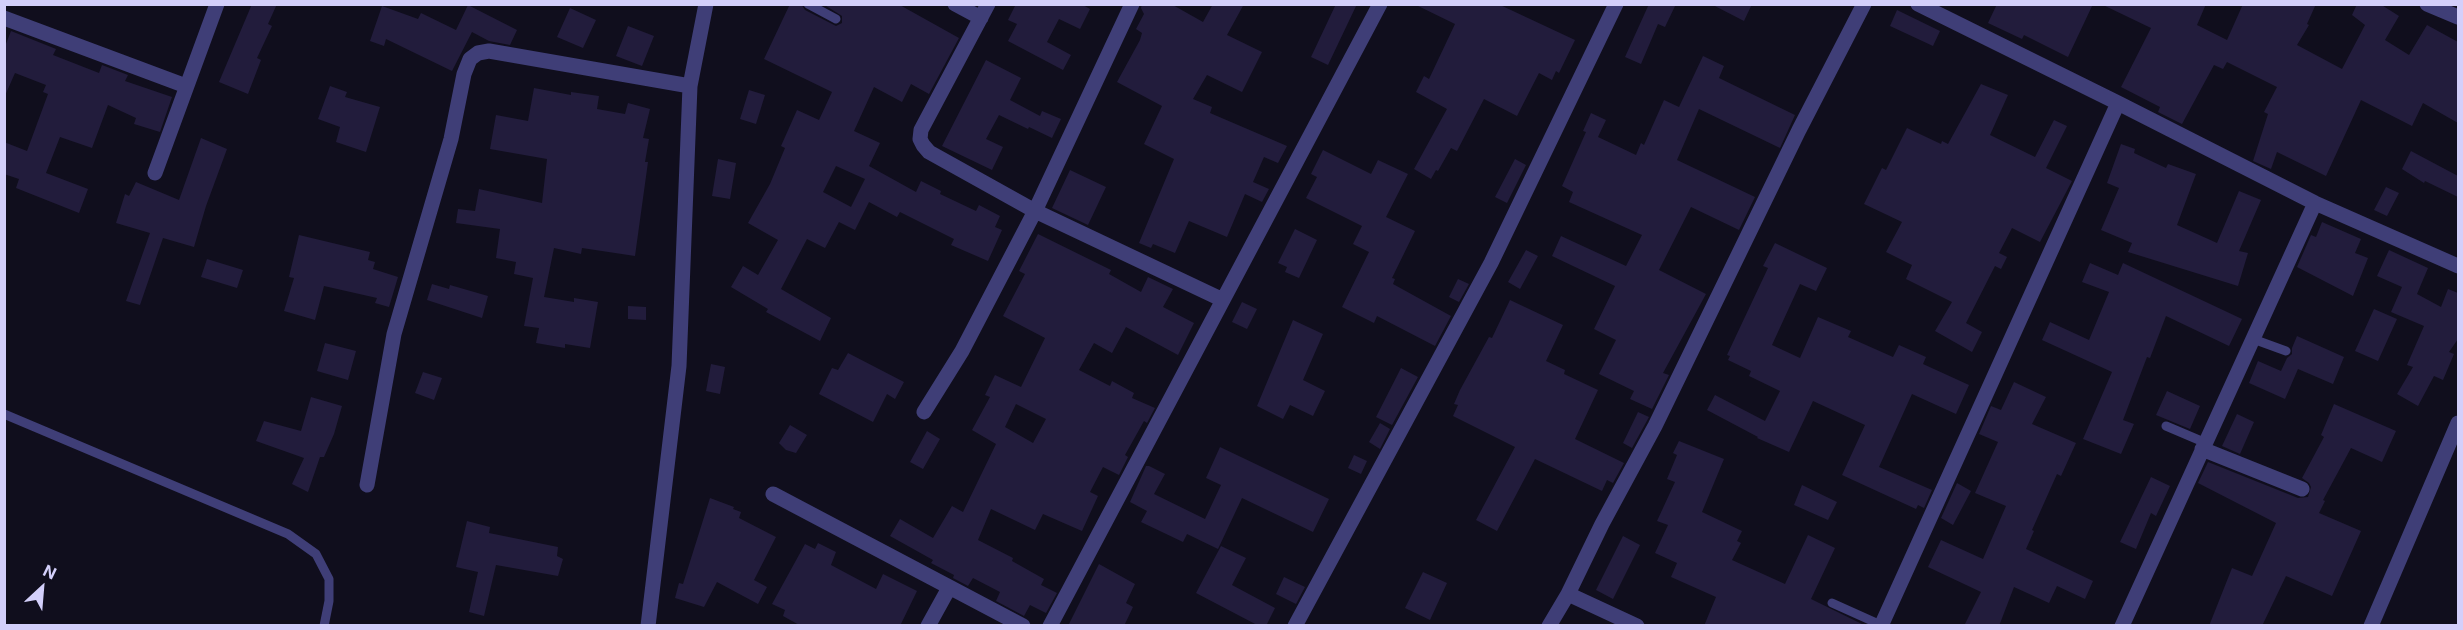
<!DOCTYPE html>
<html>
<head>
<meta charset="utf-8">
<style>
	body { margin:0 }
	#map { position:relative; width:2463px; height:630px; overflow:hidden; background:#100e1d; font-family:Inter,sans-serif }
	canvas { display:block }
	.frame { position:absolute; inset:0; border:6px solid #d3cffa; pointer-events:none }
	.north { position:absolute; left:12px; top:558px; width:60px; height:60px; -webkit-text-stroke:4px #100e1d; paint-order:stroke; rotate:26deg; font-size:16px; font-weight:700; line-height:24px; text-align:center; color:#d3cffa }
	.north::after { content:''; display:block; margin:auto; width:21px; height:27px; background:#d3cffa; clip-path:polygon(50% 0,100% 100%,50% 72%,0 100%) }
</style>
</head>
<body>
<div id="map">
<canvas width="2463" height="630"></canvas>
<div class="frame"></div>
<div class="north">N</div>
</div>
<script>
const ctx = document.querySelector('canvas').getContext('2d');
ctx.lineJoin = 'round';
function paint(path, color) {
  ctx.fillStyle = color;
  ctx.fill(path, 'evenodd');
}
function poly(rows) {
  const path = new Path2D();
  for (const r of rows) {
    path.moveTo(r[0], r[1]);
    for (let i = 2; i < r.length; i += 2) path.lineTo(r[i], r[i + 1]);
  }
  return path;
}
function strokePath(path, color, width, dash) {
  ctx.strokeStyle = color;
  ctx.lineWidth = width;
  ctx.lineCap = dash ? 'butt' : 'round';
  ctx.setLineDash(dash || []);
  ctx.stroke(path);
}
paint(poly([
	[252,4,277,4,268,24,272,26,257,58,261,60,248,94,219,82],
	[790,4,801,4,805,10,836,26,842,23,842,16,823,4,898,4,959,38,929,94,911,84,902,102,874,87,854,131,880,143,869,166,916,192,921,181,941,191,940,194,976,211,979,205,1000,216,995,227,1002,230,988,261,951,245,954,239,900,212,897,217,869,202,855,230,839,222,825,248,807,239,781,289,831,318,820,341,766,312,768,309,731,287,743,266,758,275,778,240,748,223,770,184,785,148,781,146,797,110,819,120,832,92,764,59],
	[836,166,865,179,851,207,823,192],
	[1016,4,1081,4,1090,9,1080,29,1059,19,1047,42,1071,55,1063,70,1008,41,1017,24,1008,20],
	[1142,4,1171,4,1203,22,1213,4,1244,4,1227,35,1262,52,1242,92,1207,75,1193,99,1212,107,1210,113,1287,146,1278,163,1264,157,1253,182,1269,189,1262,202,1245,194,1227,237,1189,221,1175,253,1153,244,1151,248,1139,243,1174,159,1144,144,1162,106,1117,82,1140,40,1142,33,1136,29,1144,14,1141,8],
	[1336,4,1357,4,1328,65,1311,57],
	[1414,4,1498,4,1575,40,1559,73,1556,71,1552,80,1539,73,1517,116,1484,99,1457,151,1451,148,1438,171,1436,170,1431,179,1414,169,1447,109,1416,92,1424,76,1429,79,1455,24],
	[1649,4,1676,4,1665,27,1658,24,1641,64,1625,57],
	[1711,4,1752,4,1744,21],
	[1997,4,2093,4,2068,57,2024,35,2022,39,1988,23],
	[2101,4,2206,4,2197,25,2227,40,2243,4,2316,4,2307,24,2309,25,2297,45,2342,69,2365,25,2352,15,2357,4,2380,4,2399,16,2385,40,2409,55,2427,25,2458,42,2458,123,2423,103,2412,126,2361,100,2326,176,2277,152,2271,169,2253,161,2268,114,2264,112,2277,87,2227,62,2223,69,2214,65,2182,124,2158,112,2160,107,2121,87,2151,28],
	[468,5,517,30,510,45,489,41,472,32,452,71,386,39,384,46,370,41,382,6,418,19,421,13,456,30],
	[570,8,596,20,583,48,557,37],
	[1897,10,1940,31,1933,46,1890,26],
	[628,26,654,36,642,66,616,56],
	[11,31,56,49,53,55,99,73,102,65,128,75,125,81,172,97,160,132,134,124,136,118,108,105,92,148,60,137,46,173,88,189,79,213,16,188,19,179,4,174,4,142,27,151,48,94,43,92,46,85,15,73,4,98,4,49],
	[1703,56,1724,66,1719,78,1795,115,1780,148,1699,109,1677,160,1755,197,1739,230,1691,207,1659,270,1706,294,1663,373,1669,375,1652,409,1630,399,1634,391,1599,374,1616,340,1594,329,1615,286,1552,256,1561,236,1626,266,1642,235,1569,202,1573,192,1562,186,1586,132,1583,131,1591,113,1606,120,1598,137,1636,155,1641,143,1644,145,1664,100,1679,107],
	[986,60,1021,78,1010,100,1040,116,1042,111,1061,119,1052,138,1029,127,1028,129,999,115,986,139,1003,147,992,170,942,146],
	[1981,84,2008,95,1990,135,2035,157,2054,120,2067,126,2046,168,2072,181,2040,242,2012,228,1999,253,2007,257,2001,269,1995,266,1966,323,1982,332,1972,352,1935,331,1952,302,1906,279,1912,265,1886,252,1902,222,1864,204,1882,168,1886,170,1907,128,1941,144,1942,141,1948,144],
	[330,86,347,92,345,97,380,107,366,152,336,142,340,127,318,119],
	[534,88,571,95,571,92,599,96,597,109,625,114,628,103,650,109,643,138,649,139,645,162,648,162,635,256,582,248,581,254,554,248,544,297,574,302,574,298,598,302,590,348,565,344,565,348,536,343,539,328,524,326,533,278,514,274,516,262,496,258,500,229,456,223,458,209,475,211,479,189,542,203,547,159,490,149,496,115,528,121],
	[749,90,765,95,756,124,740,119],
	[201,138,227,149,206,206,194,247,163,238,140,305,126,301,150,233,116,223,125,194,129,196,136,182,179,200],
	[2121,144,2135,149,2134,153,2166,168,2168,164,2196,174,2177,225,2217,243,2239,191,2261,200,2239,251,2248,253,2238,286,2128,252,2132,243,2101,230,2119,188,2107,183],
	[1323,150,1371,174,1378,160,1408,174,1386,217,1415,231,1392,278,1395,279,1393,284,1451,316,1435,346,1377,316,1374,323,1342,307,1369,252,1353,244,1362,226,1306,198,1317,177,1311,174],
	[2411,151,2458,176,2458,197,2425,181,2424,183,2402,169],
	[718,159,736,163,730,199,712,196],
	[1515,159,1526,165,1507,203,1495,197],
	[1070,170,1106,187,1088,225,1052,208],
	[2386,187,2399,193,2387,216,2374,210],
	[2322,222,2361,239,2355,253,2368,258,2353,296,2297,267,2311,235,2316,237],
	[1295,229,1317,240,1299,278,1285,272,1287,267,1278,263],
	[1038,234,1111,270,1109,274,1141,292,1148,277,1173,289,1163,307,1194,323,1178,355,1126,327,1112,353,1094,343,1079,370,1110,386,1112,381,1134,393,1132,398,1155,408,1147,423,1144,421,1125,455,1128,457,1119,475,1103,467,1090,492,1098,496,1082,531,1043,514,1035,530,991,509,978,540,1013,558,1012,561,1044,579,1041,585,1057,593,1046,613,1030,605,1024,616,996,601,1000,592,973,578,968,586,953,578,954,575,931,563,933,560,890,536,900,519,933,538,952,506,963,512,996,444,972,430,990,397,985,395,995,375,1021,387,1045,338,1003,316,1025,274,1019,271],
	[1016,404,1046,419,1033,443,1005,427],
	[299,235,370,252,368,260,375,262,373,269,398,277,389,307,375,303,377,298,324,286,315,320,284,311,294,278,289,277],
	[1775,243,1827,268,1816,291,1800,284,1772,345,1800,358,1818,317,1851,331,1848,337,1893,357,1899,345,1926,357,1923,364,1969,385,1956,414,1912,394,1879,467,1932,490,1924,508,1918,505,1916,509,1842,475,1865,425,1813,401,1789,452,1757,438,1758,437,1707,410,1715,395,1765,421,1780,391,1749,376,1751,371,1728,360,1730,356,1727,355,1768,268,1763,266],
	[1526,250,1538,256,1520,289,1508,282],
	[2389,250,2428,268,2417,294,2441,307,2448,289,2458,293,2458,339,2449,352,2454,354,2443,380,2434,376,2418,406,2397,394,2413,367,2407,365,2424,326,2391,312,2402,287,2377,276],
	[207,259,243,270,237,288,201,277],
	[2090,263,2118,275,2123,263,2242,319,2229,346,2166,316,2150,358,2147,357,2123,420,2134,424,2121,454,2083,439,2112,372,2042,340,2050,322,2089,340,2109,292,2082,282],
	[1458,279,1469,284,1459,302,1449,297],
	[432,284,449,289,450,285,488,296,482,318,427,300],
	[1510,300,1563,325,1546,361,1565,370,1564,374,1598,390,1575,439,1624,463,1613,483,1607,480,1602,491,1535,459,1497,531,1476,520,1515,447,1453,416,1458,405,1454,404,1460,390,1489,337,1492,338],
	[1242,302,1257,309,1247,329,1232,322],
	[628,306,646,307,646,320,628,319],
	[2374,309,2397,319,2378,361,2355,351],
	[1293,320,1323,334,1303,380,1325,391,1313,416,1290,405,1283,419,1257,406],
	[2297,336,2344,357,2333,384,2298,369,2285,399,2249,383,2258,361,2281,371,2287,358,2292,354,2292,348],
	[325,343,356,351,348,380,317,371],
	[848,353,904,382,895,399,887,394,873,422,819,394,832,368,838,370],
	[711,364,725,367,720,394,706,391],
	[1401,368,1418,377,1392,425,1376,417],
	[423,372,442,378,434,400,415,393],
	[2014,382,2046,397,2032,424,2076,443,2061,476,2057,474,2032,530,2034,531,2026,549,2093,581,2085,599,2057,586,2049,603,2014,587,1999,626,1964,626,1981,592,1928,567,1941,540,1983,559,2006,506,1975,493,1998,442,1979,434,1991,406,2001,410],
	[2167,391,2200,406,2190,429,2156,415],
	[311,397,342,406,334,434,324,457,320,457,308,492,292,484,304,458,256,441,264,421,301,431],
	[2334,404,2396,431,2382,462,2351,448,2323,500,2325,501,2319,513,2361,531,2332,596,2286,576,2262,626,2209,626,2232,568,2252,576,2276,523,2198,483,2208,462,2298,498,2308,497,2311,487,2309,483,2302,478,2324,437,2321,435],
	[1638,412,1649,417,1632,448,1623,443],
	[2237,414,2254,422,2240,454,2222,446],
	[1380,423,1390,429,1380,449,1369,442],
	[790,425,807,435,796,453,786,450,779,443],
	[927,431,940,439,923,469,910,462],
	[1679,441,1724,459,1702,512,1742,531,1737,541,1741,543,1732,560,1785,584,1808,535,1835,548,1811,599,1866,626,1704,626,1716,597,1671,577,1677,563,1655,553,1668,525,1657,521,1675,482,1667,479,1677,455,1673,453],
	[1220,447,1329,499,1313,532,1242,498,1218,549,1187,534,1183,542,1141,522,1147,511,1130,502,1146,466,1149,466,1165,474,1154,494,1205,519,1221,485,1206,478],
	[1354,455,1367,461,1361,474,1348,468],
	[2151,477,2170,486,2156,516,2151,513,2136,549,2120,542],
	[1957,483,1971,491,1953,525,1941,518],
	[1802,485,1837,502,1828,520,1794,505],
	[710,498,734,507,733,509,741,512,739,518,776,537,754,580,767,587,758,604,717,582,704,607,675,598,679,583,683,584],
	[467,521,490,527,489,533,558,547,557,556,563,559,558,576,496,565,484,616,469,612,478,572,456,567],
	[1623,536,1640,545,1613,599,1596,590],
	[818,543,836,552,831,565,876,589,883,574,917,591,900,626,801,626,783,616,785,610,772,604,805,544,815,549],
	[1221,546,1246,558,1232,585,1275,608,1266,626,1259,626,1196,593],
	[1099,564,1135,584,1126,603,1133,607,1124,626,1068,626],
	[1423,572,1447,583,1430,620,1405,608],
	[1284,577,1305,587,1296,604,1276,594]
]), '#221c3c');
strokePath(poly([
	[808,4,836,19],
	[2253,339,2286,351],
	[4,414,288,534,316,554,329,579,329,601,324,626],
	[2166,426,2206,443],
	[1832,603,1881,625]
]), '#3f3e77', 9);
strokePath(poly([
	[955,4,981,18],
	[988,4,921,130,920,139,923,145,929,152,1035,211,1223,300],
	[1918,4,2118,103,2315,203,2458,266],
	[2427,4,2458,17],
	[4,18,186,86],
	[155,173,217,4],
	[924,412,962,351,1035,211,1132,4],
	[2202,449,2302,489],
	[367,485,394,334,451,139,464,74,470,59,478,53,489,51,690,86],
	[773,494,1023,626],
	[1568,594,1637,626],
	[648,626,679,366,690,86,706,4],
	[928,626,949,588],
	[1050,626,1380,4],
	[1295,626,1491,263,1616,4],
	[1549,626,1568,594,1602,524,1655,426,1799,130,1864,4],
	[1881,626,2118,103],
	[2122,626,2315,203],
	[2371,626,2458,423]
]), '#3f3e77', 15);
</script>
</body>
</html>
